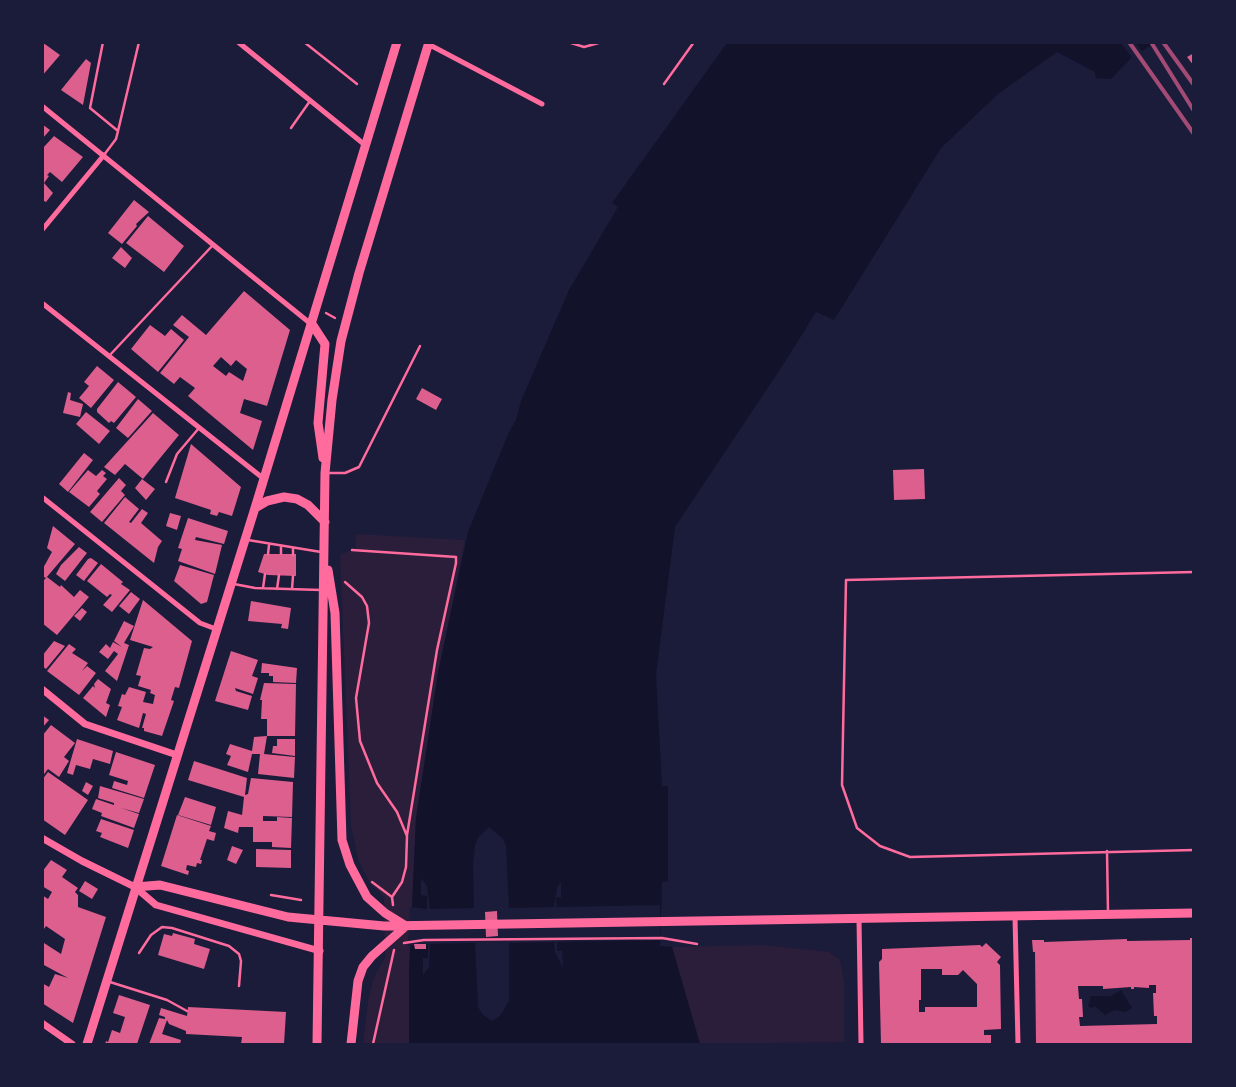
<!DOCTYPE html>
<html>
<head>
<meta charset="utf-8">
<style>
	body { margin:0 }
	#map { position:relative; width:1236px; height:1087px; overflow:hidden; background:#1b1b3a; font-family:"Work Sans",sans-serif }
	canvas { display:block }
	.frame { position:absolute; inset:0; border:44px solid #1b1b3a; pointer-events:none }
</style>
</head>
<body>
<div id="map">
<canvas width="1236" height="1087"></canvas>
<div class="frame"></div>
</div>
<script>
const ctx = document.querySelector('canvas').getContext('2d');
ctx.lineJoin = 'round';
function paint(path, color) {
  ctx.fillStyle = color;
  ctx.fill(path, 'evenodd');
}
function poly(rows) {
  const path = new Path2D();
  for (const r of rows) {
    path.moveTo(r[0], r[1]);
    for (let i = 2; i < r.length; i += 2) path.lineTo(r[i], r[i + 1]);
  }
  return path;
}
function strokePath(path, color, width, dash) {
  ctx.strokeStyle = color;
  ctx.lineWidth = width;
  ctx.lineCap = dash ? 'butt' : 'round';
  ctx.setLineDash(dash || []);
  ctx.stroke(path);
}
paint(poly([
	[356,534,465,540,438,673,416,819,409,973,409,1044,363,1044,369,996,374,977,385,958,384,897,370,883,359,862,351,826,340,555,356,548],
	[762,945,829,952,840,960,844,980,844,1042,700,1044,672,947]
]), '#2a1e3b');
paint(poly([
	[727,43,1155,43,1131,58,1111,79,1096,78,1095,72,1057,52,998,94,941,148,834,320,816,312,781,368,675,527,656,674,662,786,668,786,668,881,662,882,660,946,672,947,700,1044,409,1044,409,973,416,819,438,673,468,532,509,432,516,420,521,401,569,290,618,207,612,203],
	[1121,990,1132,1008,1125,1012,1114,1010,1105,1015,1095,1006,1092,1008,1088,1006,1091,996,1111,996]
]), '#12122b');
paint(poly([
	[1121,43,1136,43,1143,53,1133,59],
	[489,827,502,838,506,845,509,908,554,907,557,888,561,881,561,898,556,897,557,907,660,905,660,940,557,942,557,951,562,951,563,968,555,952,554,942,509,943,509,1001,500,1016,492,1021,483,1015,478,1007,475,943,430,944,429,967,423,975,423,958,428,958,428,944,408,946,410,907,427,909,427,896,421,895,421,878,427,886,430,909,474,908,473,865,475,845,478,838]
]), '#1b1b3a');
paint(poly([
	[42,42,60,55,42,76],
	[1194,53,1194,66,1187,57],
	[86,59,91,63,83,105,61,90],
	[42,124,50,130,42,139],
	[54,136,83,157,62,182,50,172,47,175,49,176,44,183,53,193,46,202,42,200,42,149],
	[134,200,149,212,136,224,137,226,122,244,108,233],
	[148,216,184,246,164,272,126,243],
	[121,247,132,258,125,268,112,258],
	[244,291,290,330,267,406,244,399,240,413,262,421,253,450,188,396,195,388,180,377,174,384,160,373,189,337,173,325,182,315,206,335],
	[221,357,231,366,236,360,247,369,243,381,229,372,226,376,213,366],
	[150,325,165,336,171,329,184,340,158,372,131,349],
	[97,366,114,380,91,408,79,398,89,386,84,382],
	[118,382,136,397,114,423,111,421,109,423,97,412,97,409],
	[422,388,442,399,436,410,416,399],
	[68,392,71,393,70,400,83,404,80,417,63,413],
	[138,399,152,411,128,438,116,428],
	[86,412,110,431,99,444,76,424],
	[153,413,179,435,143,479,125,464,115,475,104,467],
	[191,444,241,487,232,516,219,512,217,516,210,514,211,510,175,498],
	[84,453,93,460,68,492,59,484],
	[924,469,925,499,894,500,893,470],
	[88,470,96,476,102,470,106,473,103,476,107,479,97,491,100,494,89,507,69,492],
	[119,478,126,485,121,491,125,495,102,522,90,512],
	[142,479,155,489,146,500,135,488],
	[125,497,139,509,129,522,131,523,142,509,148,513,141,523,162,541,158,547,154,563,104,523],
	[170,513,181,516,177,530,166,526],
	[188,518,228,531,224,544,196,537,195,540,222,545,215,574,178,561,182,549,178,548],
	[53,526,75,544,46,578,42,576,42,570,52,552,47,548],
	[79,547,87,553,65,581,56,574,61,565],
	[264,554,296,554,296,576,268,575,258,572],
	[91,558,98,563,84,581,76,575,88,559],
	[101,564,123,582,121,584,130,590,112,612,103,605,112,595,110,594,107,597,87,581],
	[180,565,214,575,207,602,201,604,174,581],
	[47,577,60,587,61,585,74,597,80,590,89,597,57,635,42,623,42,582],
	[131,592,140,599,129,614,119,606],
	[143,600,192,641,179,688,175,687,171,700,174,701,162,736,144,731,144,728,142,728,146,714,143,713,139,728,117,720,122,707,118,706,122,694,125,695,129,687,146,692,143,702,153,704,155,695,150,693,151,690,138,686,141,676,136,675,144,648,150,649,153,647,130,640],
	[251,601,291,608,288,629,281,628,282,624,248,621],
	[82,608,87,612,80,621,74,616],
	[124,621,134,626,124,643,129,645,117,681,105,671,118,654,114,651,108,659,99,652,106,644,110,648,113,642,122,647,114,641],
	[54,641,65,646,46,669,42,666,42,656],
	[69,644,76,649,72,653,88,663,82,671,87,666,96,673,79,695,47,671],
	[231,651,258,660,252,676,258,678,253,694,235,688,236,691,252,696,248,710,215,701],
	[262,663,297,668,296,683,273,682,273,676,269,676,269,673,261,673],
	[98,679,111,689,106,703,110,705,106,717,83,698,93,686,95,688,94,684],
	[264,683,296,684,295,736,267,736,267,719,261,719,262,700,260,700],
	[42,715,49,720,42,728],
	[51,725,75,743,64,757,69,761,59,777,48,769,42,777,42,736],
	[267,736,264,754,295,757,294,778,258,774,260,754,252,754,248,772,227,765,231,756,226,754,230,744,252,751,254,737],
	[77,739,113,751,110,764,93,759,90,769,76,765,73,775,67,773],
	[277,739,295,739,295,756,272,753,273,746,277,746],
	[116,752,155,765,144,798,112,788,114,781,127,785,128,781,109,775],
	[194,761,247,778,245,795,248,794,251,778,293,782,292,817,263,816,263,821,277,821,277,817,292,818,291,848,272,847,272,842,253,842,253,827,239,827,238,833,224,828,228,811,242,815,244,797,188,780],
	[48,772,88,800,65,835,42,819,42,780],
	[86,782,93,786,88,795,82,791],
	[100,786,144,799,139,813,121,808,139,814,134,828,101,816,102,813,92,809,96,799,114,805,114,803,98,798],
	[185,797,216,807,211,825,178,815],
	[177,815,211,826,209,831,216,833,214,841,207,839,200,860,202,860,201,864,197,863,196,867,187,865,186,870,189,871,188,875,161,866],
	[101,819,134,830,128,848,100,837,102,833,96,831],
	[232,846,243,850,236,864,227,860],
	[256,849,291,850,291,868,256,867],
	[51,860,67,870,62,877,78,888,75,892,78,895,78,907,106,917,73,1023,42,1003,42,983,49,987,55,974,68,978,42,964,44,943,61,954,65,939,46,926,42,932,42,895,48,899,52,892,42,886,42,872],
	[85,881,98,889,92,899,79,891],
	[497,911,498,936,486,937,485,912],
	[173,933,195,939,194,944,210,949,204,969,158,955,164,934,172,936],
	[1190,938,1194,938,1194,1044,1036,1044,1035,952,1033,952,1032,940,1044,940,1044,942,1127,939,1127,941,1190,940],
	[1149,985,1156,985,1156,993,1153,993,1154,1016,1157,1016,1157,1024,1080,1026,1079,1017,1083,1017,1082,999,1079,999,1078,986,1103,986,1103,989,1131,987,1131,989,1134,989,1134,987,1149,988],
	[986,943,1001,957,997,962,1000,965,1001,1029,984,1030,984,1035,991,1035,991,1044,881,1044,879,962,882,959,882,949,980,945,982,947],
	[921,969,942,969,942,975,958,975,963,970,977,984,977,1007,925,1007,925,1012,919,1012,919,1000,921,1000],
	[414,944,426,944,426,949,415,949],
	[119,995,150,1005,137,1044,105,1044,106,1041,108,1042,112,1030,120,1033,125,1017,113,1013],
	[188,1007,286,1012,284,1044,241,1044,242,1037,186,1034,186,1031,169,1024,167,1020,162,1034,181,1040,180,1044,149,1044,159,1018,165,1019,165,1017,159,1015,161,1008,187,1016]
]), '#dd5f8e');
strokePath(poly([
	[326,313,335,318],
	[352,550,456,557,456,563,437,650,407,835],
	[345,582,362,597,367,606,369,623,356,698,360,741,377,783,397,812,407,836,406,867,402,882,392,897,393,905],
	[372,882,392,897],
	[271,895,301,900],
	[404,943,424,940,662,938,697,944],
	[373,1044,394,950]
]), '#ff6b9d', 2.5);
strokePath(poly([
	[103,42,90,108,118,131,139,42],
	[304,42,357,84],
	[568,42,584,47,602,42],
	[664,84,694,42],
	[291,128,310,101],
	[104,155,116,139,118,131],
	[109,356,213,245],
	[327,473,345,473,359,467,420,346],
	[166,482,177,454,199,428],
	[248,540,321,552],
	[268,554,269,545],
	[281,554,281,546],
	[293,555,293,548],
	[1194,572,846,580,842,785,857,828,880,846,910,857,1194,850],
	[234,584,255,588,321,590],
	[263,588,265,574],
	[277,589,279,575],
	[292,589,293,576],
	[1107,851,1108,912],
	[139,953,151,935,162,927,172,928,229,946,239,954,241,961,239,986],
	[110,982,167,1000,187,1011]
]), '#ff6b9d', 2.5);
strokePath(poly([
	[238,42,365,145],
	[428,44,542,104],
	[42,106,311,324],
	[42,230,104,155],
	[42,303,264,479],
	[42,497,200,623,216,629],
	[1015,917,1018,1044],
	[859,919,861,1044]
]), '#ff6b9d', 5);
strokePath(poly([
	[42,689,85,724,177,755],
	[42,838,82,861,135,887,156,905,320,951],
	[42,1023,72,1044]
]), '#ff6b9d', 7);
strokePath(poly([
	[312,324,325,344,318,423,323,458],
	[255,508,267,501,284,497,297,499,308,505,325,522],
	[328,570,335,613,342,840,350,865,367,897,385,913,406,926],
	[135,887,160,885,288,917,384,926,1194,913],
	[87,1044,255,508,397,42],
	[317,1044,325,473,332,400,341,341,359,273,429,42],
	[351,1044,358,981,363,967,372,956,406,926]
]), '#ff6b9d', 9);
strokePath(poly([
	[1129,42,1194,134],
	[1151,42,1194,111],
	[1163,42,1194,85]
]), '#a44b75', 4);
</script>
</body>
</html>
